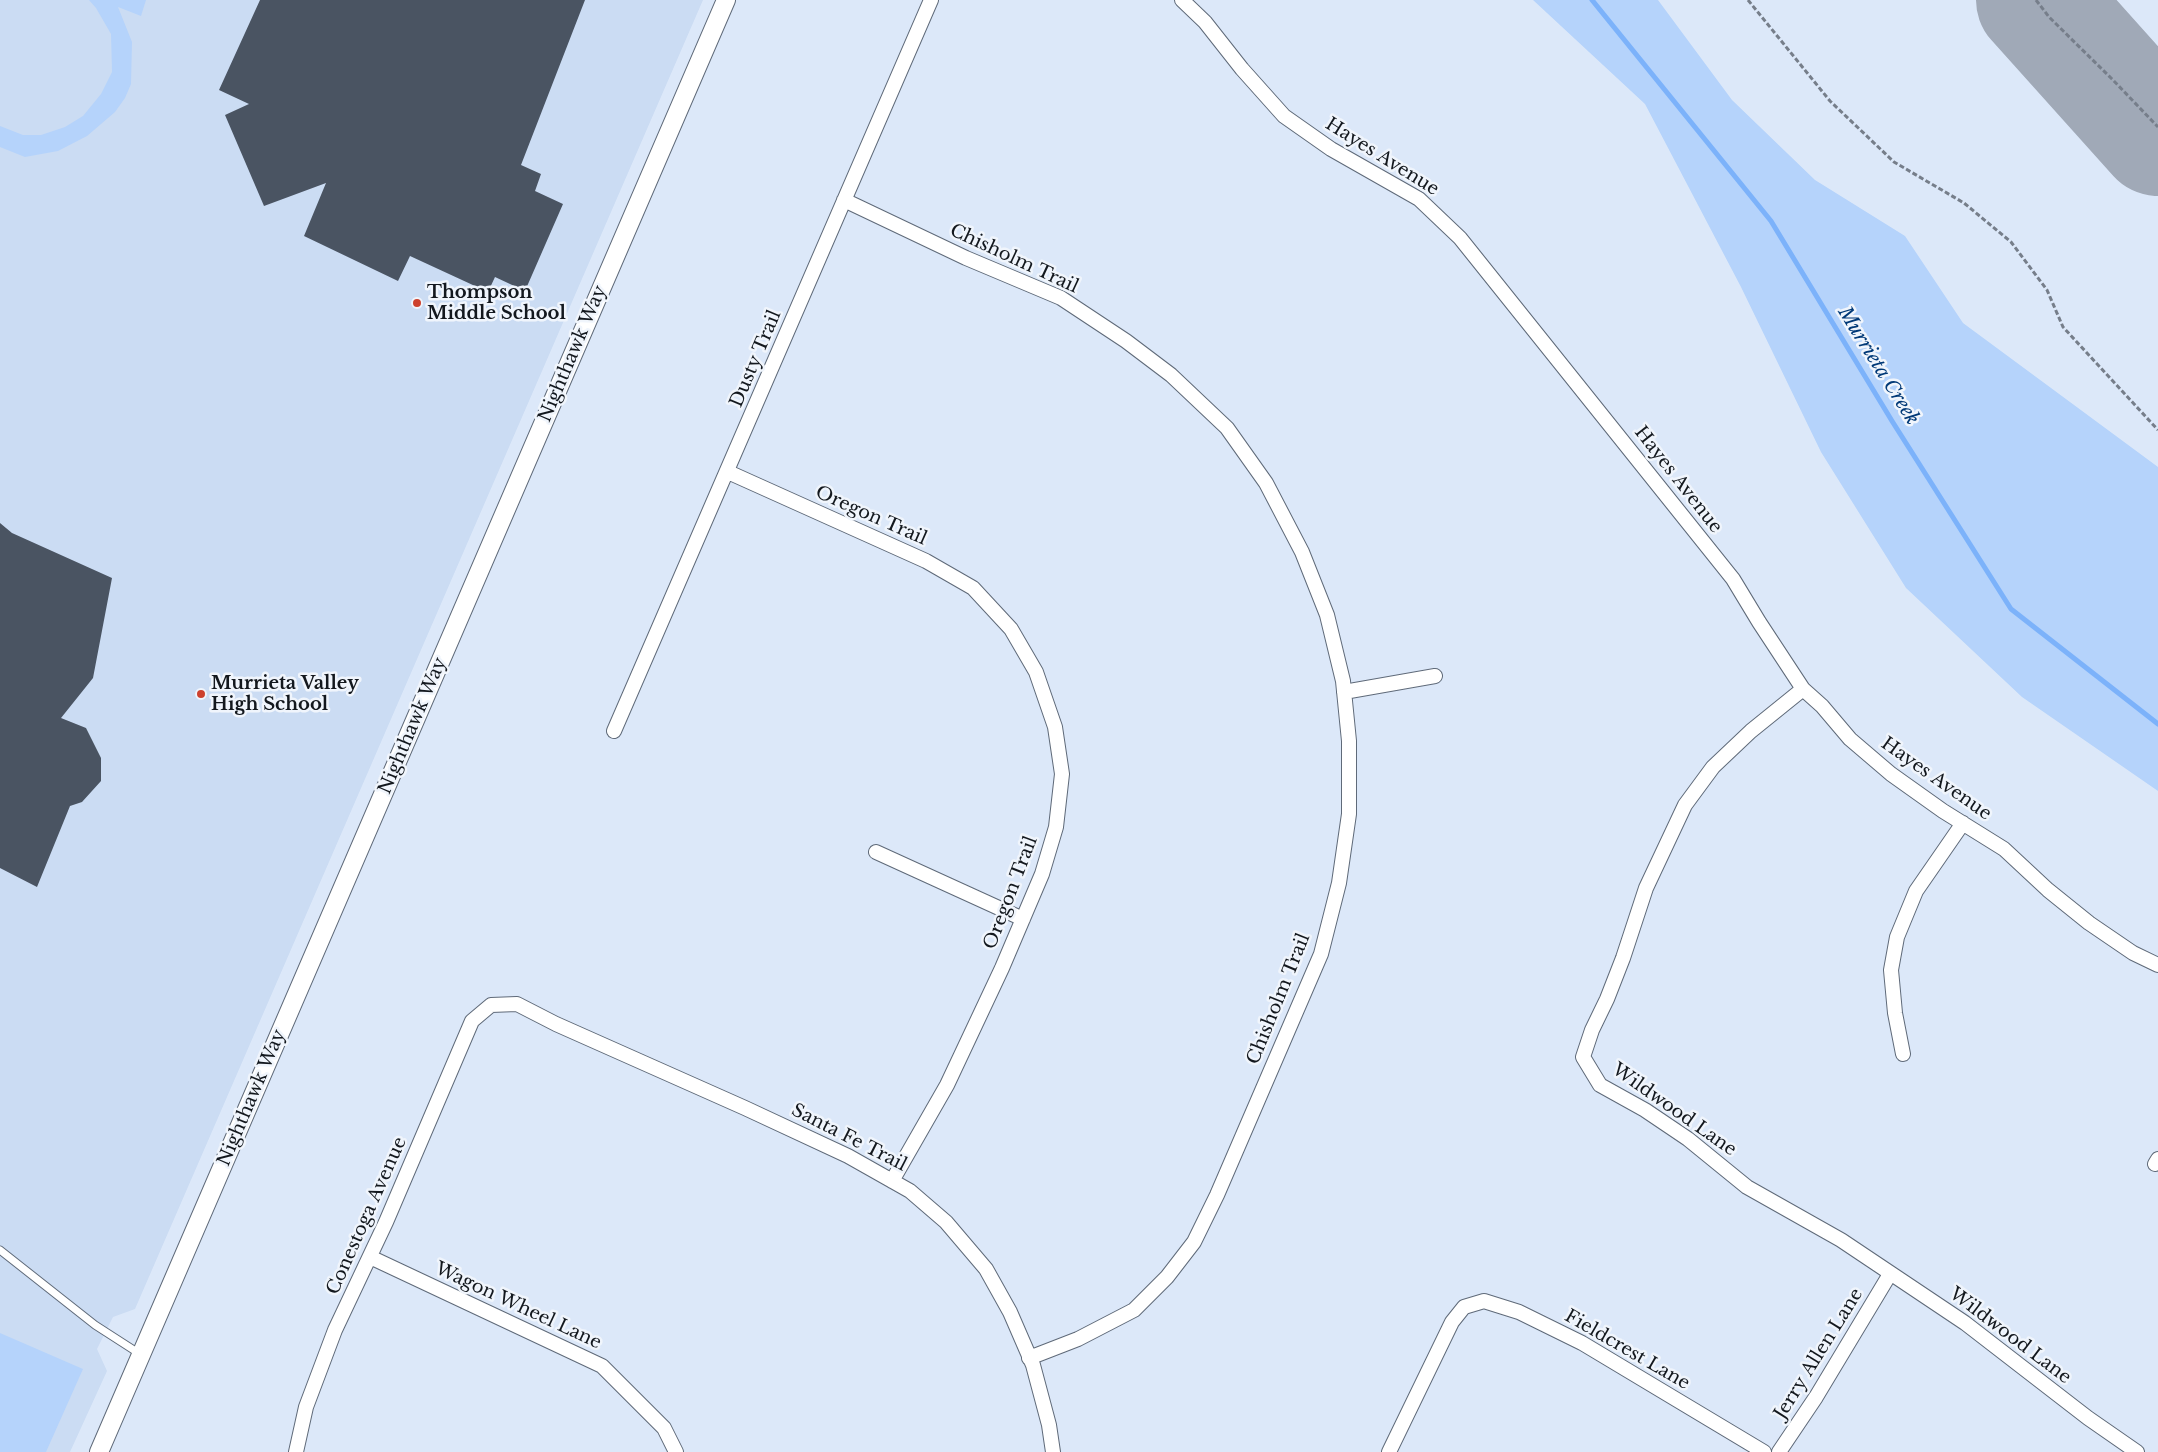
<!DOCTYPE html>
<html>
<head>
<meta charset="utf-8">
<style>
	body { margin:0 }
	canvas { display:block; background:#dce8f9 }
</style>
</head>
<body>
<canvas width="2158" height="1452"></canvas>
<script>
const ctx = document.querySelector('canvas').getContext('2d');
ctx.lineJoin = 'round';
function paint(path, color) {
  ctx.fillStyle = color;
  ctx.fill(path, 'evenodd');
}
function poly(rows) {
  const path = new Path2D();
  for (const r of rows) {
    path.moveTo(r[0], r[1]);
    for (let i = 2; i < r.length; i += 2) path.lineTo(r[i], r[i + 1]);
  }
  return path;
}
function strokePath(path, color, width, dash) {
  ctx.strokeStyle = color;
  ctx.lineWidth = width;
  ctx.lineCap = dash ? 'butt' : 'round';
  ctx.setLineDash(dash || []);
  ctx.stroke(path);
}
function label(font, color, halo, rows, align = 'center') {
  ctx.font = font + ' "Libre Baskerville",serif';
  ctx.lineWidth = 5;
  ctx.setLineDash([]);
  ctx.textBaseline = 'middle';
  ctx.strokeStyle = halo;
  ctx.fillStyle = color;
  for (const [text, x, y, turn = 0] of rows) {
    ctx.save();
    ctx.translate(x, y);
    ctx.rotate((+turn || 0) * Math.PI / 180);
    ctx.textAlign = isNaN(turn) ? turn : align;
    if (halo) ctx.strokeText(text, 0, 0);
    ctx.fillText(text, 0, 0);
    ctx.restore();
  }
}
paint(poly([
	[0,0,703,0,135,1309,113,1317,97,1349,107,1371,70,1452,0,1452]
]), '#cbdcf3');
paint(poly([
	[89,0,146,0,141,16,118,7,132,42,131,84,125,98,115,112,87,136,58,151,25,157,0,147,0,126,23,135,41,135,65,127,83,116,101,94,112,72,111,34,96,8],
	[1533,0,1658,0,1732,100,1815,180,1905,236,1963,323,2158,467,2158,791,2022,697,1906,588,1821,452,1741,287,1645,104],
	[0,1333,83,1369,46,1452,0,1452]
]), '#b5d3fb');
strokePath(poly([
	[1592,0,1771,221,1892,421,2011,609,2158,724]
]), '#7cb2fa', 5);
strokePath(poly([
	[2036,0,2158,136]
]), '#a0a9b7', 120);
paint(poly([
	[260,0,585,0,521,165,541,174,535,191,563,204,525,291,495,277,488,292,410,256,398,281,304,236,326,183,264,206,225,115,249,104,219,90],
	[0,523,12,533,112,578,93,678,61,718,86,728,101,758,101,781,82,802,70,806,37,887,0,868]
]), '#4a5462');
const service = poly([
	[0,1250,95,1325,140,1354]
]);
const minor = poly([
	[1182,0,1205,22,1242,69,1284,116,1331,149,1419,199,1460,238,1733,579,1759,622,1803,689,1822,706,1850,739,1891,774,1943,811,2004,849,2048,890,2089,923,2133,953,2158,965],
	[844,200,966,258,1061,298,1126,341,1171,375,1227,428,1266,483,1302,552,1327,615,1343,681,1349,741,1349,814,1339,883,1321,954,1217,1195,1194,1242,1167,1277,1134,1310,1078,1339,1029,1358],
	[728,472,926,561,973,588,1011,629,1036,672,1055,727,1062,774,1056,827,1042,874,1002,968,947,1085,892,1181],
	[1803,689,1751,731,1713,767,1685,805,1646,888,1623,958,1607,999,1592,1030,1583,1057,1600,1085,1645,1110,1688,1139,1747,1187,1841,1240,1965,1323,2088,1418,2137,1452],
	[1344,692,1435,676],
	[614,731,931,0],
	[876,852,1023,919],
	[1903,1054,1895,1013,1891,970,1897,937,1916,891,1963,823],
	[2155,1164,2158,1159],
	[370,1257,602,1366,664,1428,676,1452],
	[296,1452,306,1407,335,1330,386,1222,472,1021,491,1005,517,1004,556,1024,745,1108,848,1156,910,1191,946,1222,986,1269,1010,1312,1033,1365,1049,1425,1053,1452],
	[1389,1452,1452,1322,1464,1307,1484,1301,1519,1312,1582,1343,1764,1452],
	[1779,1452,1816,1397,1890,1274]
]);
const tertiary = poly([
	[99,1452,726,0]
]);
strokePath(service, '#5f6a79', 9);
strokePath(minor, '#5f6a79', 16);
strokePath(tertiary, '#5f6a79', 20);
strokePath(poly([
	[1748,0,1830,101,1894,162,1964,203,2011,242,2047,290,2063,327,2158,430],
	[2036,0,2049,17,2112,79,2158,127]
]), '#767e8a', 3, [5, 2.5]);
strokePath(service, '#fff', 7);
strokePath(minor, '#fff', 14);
strokePath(tertiary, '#fff', 18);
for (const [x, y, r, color] of [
	[417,303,5,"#cd412e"],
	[201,694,5,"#cd412e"]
]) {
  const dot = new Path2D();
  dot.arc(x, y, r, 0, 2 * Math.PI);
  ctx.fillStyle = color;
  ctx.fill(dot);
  strokePath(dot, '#f0f5fc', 2);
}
label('18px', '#13181e', '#f0f5fc', [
	["Hayes Avenue",1382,157,32],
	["Chisholm Trail",1014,259,25],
	["Nighthawk Way",573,354,-67],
	["Dusty Trail",756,359,-67],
	["Hayes Avenue",1678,480,52],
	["Oregon Trail",871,516,24],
	["Nighthawk Way",413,726,-67],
	["Hayes Avenue",1936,779,35],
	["Oregon Trail",1011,893,-69],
	["Chisholm Trail",1279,999,-68],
	["Nighthawk Way",252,1098,-67],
	["Wildwood Lane",1674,1110,35],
	["Santa Fe Trail",849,1138,27],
	["Conestoga Avenue",367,1216,-66],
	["Wagon Wheel Lane",518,1306,25],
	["Wildwood Lane",2010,1336,37],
	["Fieldcrest Lane",1627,1350,30],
	["Jerry Allen Lane",1819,1354,-58]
]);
label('bold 18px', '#13181e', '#f0f5fc', [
	["Thompson",427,293],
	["Middle School",427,314],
	["Murrieta Valley",211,684],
	["High School",211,705]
], 'left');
label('italic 19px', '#013977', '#f0f5fc', [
	["Murrieta Creek",1878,366,58]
]);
</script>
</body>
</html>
